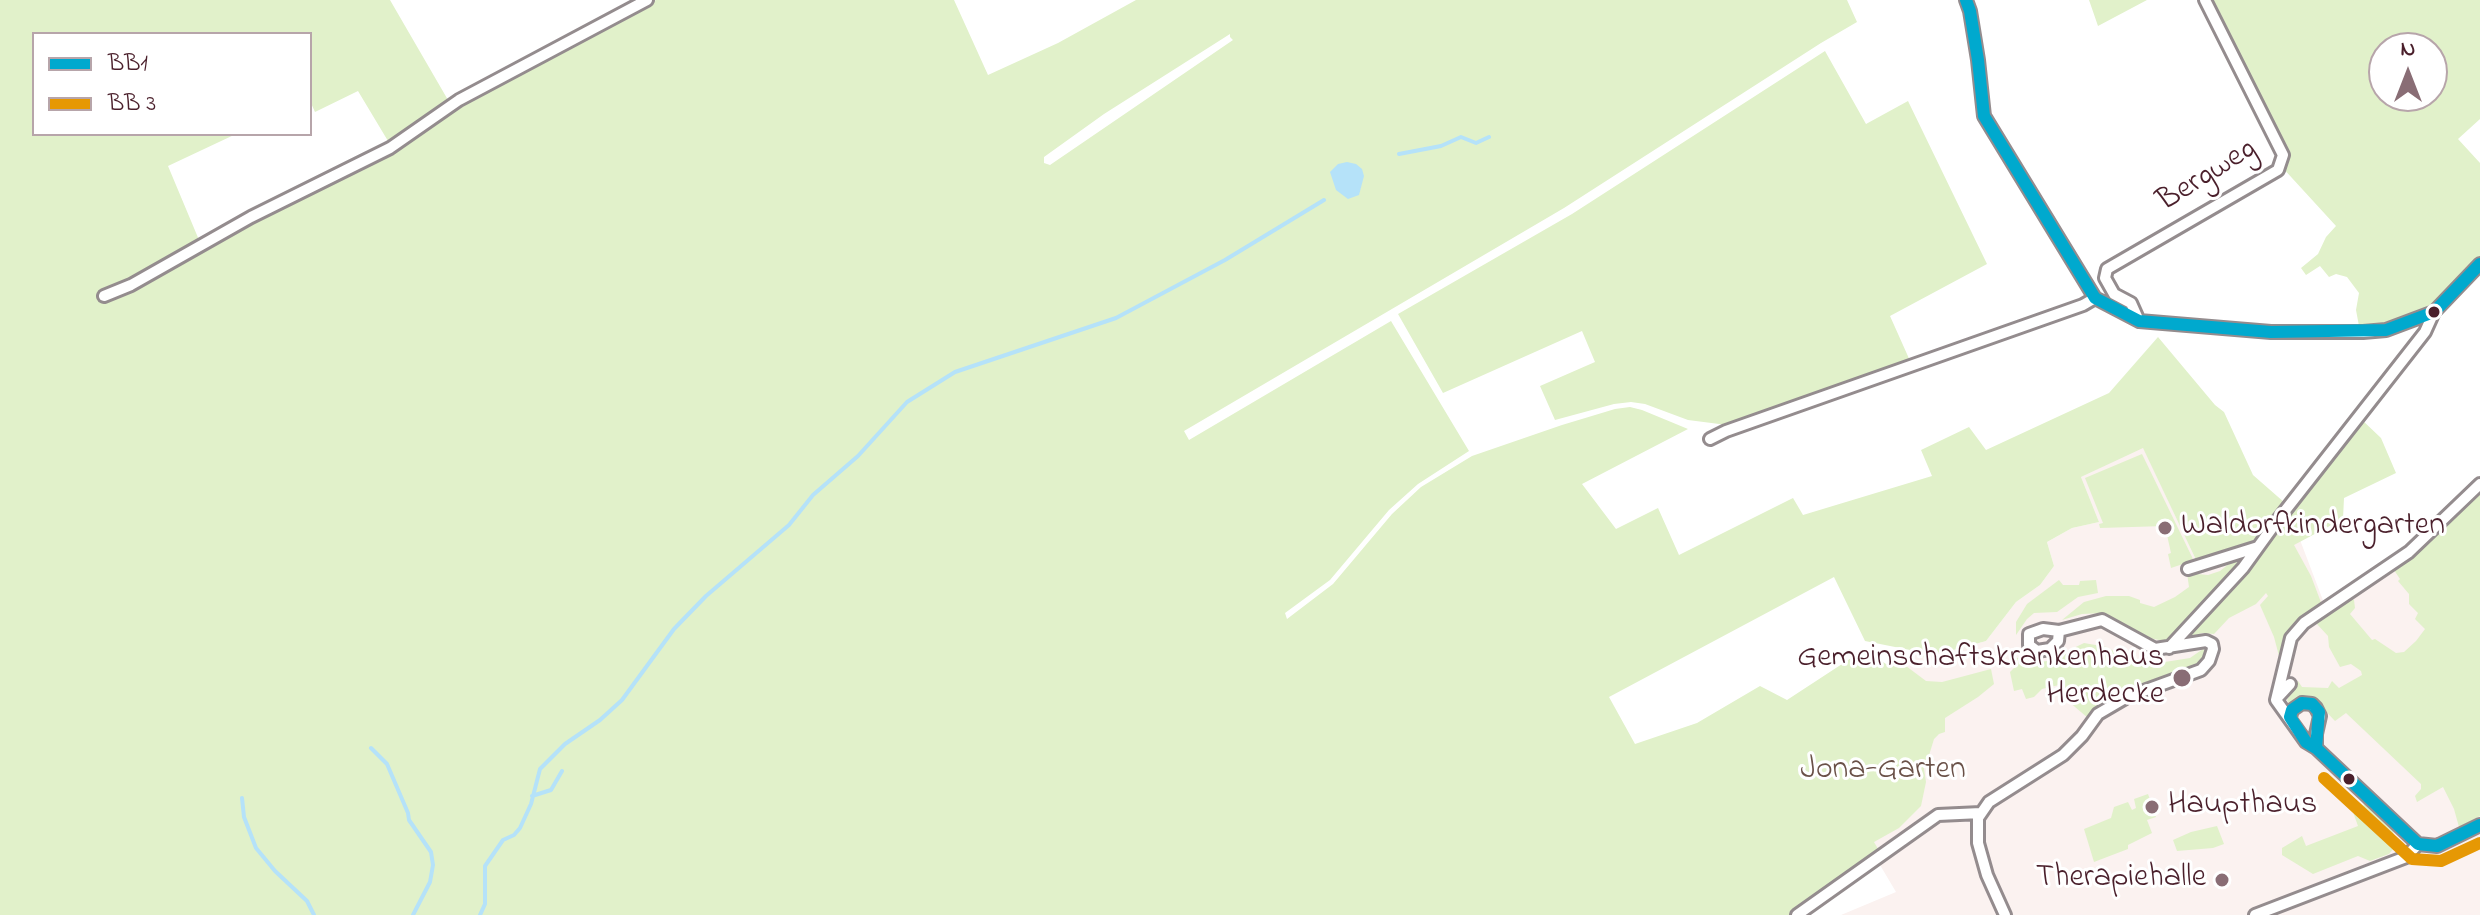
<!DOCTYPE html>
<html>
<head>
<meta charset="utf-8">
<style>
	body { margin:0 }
	#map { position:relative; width:2480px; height:915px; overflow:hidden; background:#fff; font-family:"Indie Flower",sans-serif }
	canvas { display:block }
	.legend { position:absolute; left:32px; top:32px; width:280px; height:104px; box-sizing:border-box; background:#fff; border:2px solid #b7a5aa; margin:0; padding:10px 14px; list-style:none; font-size:24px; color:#4a1f2b }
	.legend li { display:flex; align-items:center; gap:16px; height:40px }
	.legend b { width:40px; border:2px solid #b7a5aa }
	.north { position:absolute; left:2368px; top:32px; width:80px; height:80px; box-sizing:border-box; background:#fff; border:2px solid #b7a5aa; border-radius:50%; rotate:0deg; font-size:22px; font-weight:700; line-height:32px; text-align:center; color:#4a1f2b }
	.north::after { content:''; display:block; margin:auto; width:28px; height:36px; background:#896d75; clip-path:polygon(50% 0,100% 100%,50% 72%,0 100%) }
</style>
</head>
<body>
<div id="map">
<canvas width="2480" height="915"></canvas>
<ul class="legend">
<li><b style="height:10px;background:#00a9ce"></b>BB1</li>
<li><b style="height:10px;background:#e69804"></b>BB 3</li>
</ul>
<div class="north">N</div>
</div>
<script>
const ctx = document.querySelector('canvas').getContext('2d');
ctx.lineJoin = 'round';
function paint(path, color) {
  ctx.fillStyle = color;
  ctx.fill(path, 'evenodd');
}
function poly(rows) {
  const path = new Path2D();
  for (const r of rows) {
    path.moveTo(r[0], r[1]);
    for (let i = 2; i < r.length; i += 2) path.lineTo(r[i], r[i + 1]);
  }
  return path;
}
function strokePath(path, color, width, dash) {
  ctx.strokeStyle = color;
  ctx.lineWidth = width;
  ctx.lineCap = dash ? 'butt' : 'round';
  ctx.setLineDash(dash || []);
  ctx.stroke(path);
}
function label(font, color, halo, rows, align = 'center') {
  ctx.font = font + ' "Indie Flower",sans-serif';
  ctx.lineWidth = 6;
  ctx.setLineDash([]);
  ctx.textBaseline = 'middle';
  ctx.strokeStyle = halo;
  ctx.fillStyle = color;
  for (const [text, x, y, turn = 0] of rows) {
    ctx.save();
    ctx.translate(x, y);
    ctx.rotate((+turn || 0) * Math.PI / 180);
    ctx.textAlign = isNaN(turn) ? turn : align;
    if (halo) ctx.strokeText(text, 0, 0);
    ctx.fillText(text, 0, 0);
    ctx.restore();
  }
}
paint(poly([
	[2143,447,2197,562,2251,562,2289,511,2324,603,2339,606,2412,556,2439,531,2480,596,2480,915,1841,915,1896,892,1880,865,1874,842,1886,664,1906,666,1915,651,1927,661,1930,653,1946,652,1986,641,2016,602,2040,585,2054,566,2047,542,2072,528,2099,522,2081,477]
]), '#fbf2f0');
paint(poly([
	[0,0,390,0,448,100,391,146,358,91,315,112,310,101,310,34,34,34,34,134,236,134,168,166,199,240,120,285,104,296,105,301,122,295,254,221,363,170,395,151,474,96,656,0,954,0,988,75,1058,43,1136,0,1847,0,1857,22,1821,43,1564,208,1184,431,1189,440,1391,321,1469,451,1418,484,1389,510,1330,580,1285,613,1287,619,1333,584,1392,514,1421,487,1472,456,1562,425,1615,409,1630,407,1642,410,1688,429,1582,484,1616,529,1658,508,1679,555,1793,498,1803,515,1932,476,1921,450,1969,427,1986,450,2109,393,2158,337,2215,405,2224,412,2253,475,2285,503,2254,545,2197,562,2143,448,2081,477,2099,522,2072,528,2047,542,2054,566,2040,585,2016,602,1986,641,1946,652,1931,653,1931,660,1928,661,1915,651,1865,641,1834,577,1609,697,1635,744,1697,723,1760,686,1787,700,1865,649,1886,664,1906,666,1926,681,1942,682,1991,669,1994,684,1978,697,1945,718,1945,732,1939,734,1934,739,1927,762,1923,762,1926,782,1921,806,1899,828,1874,842,1881,854,1810,904,1792,915,0,915],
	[1230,34,1230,37,1233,40,1050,165,1044,163,1044,157,1104,114],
	[2089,0,2147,0,2098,26],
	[2210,0,2480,0,2480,119,2458,139,2480,163,2480,257,2447,293,2431,305,2406,317,2386,323,2359,326,2356,310,2359,293,2347,277,2336,274,2329,277,2320,266,2306,275,2301,268,2318,254,2326,237,2336,226,2281,166,2287,154],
	[2384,48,2432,48,2432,96,2384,96],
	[1825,51,1866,124,1908,101,1987,264,1890,316,1911,363,1727,425,1688,420,1645,404,1631,402,1614,404,1555,420,1540,386,1595,362,1582,331,1443,393,1398,314,1572,214],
	[2360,418,2381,438,2396,473,2344,498,2343,519,2294,545,2311,576,2322,605,2288,635,2279,656,2274,637,2260,605,2268,596,2266,593,2256,604,2229,618,2214,634,2202,633,2179,641,2216,607],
	[2142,454,2193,559,2183,564,2171,568,2168,554,2171,553,2165,526,2100,528,2099,524,2103,523,2085,478],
	[2480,493,2480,816,2459,827,2454,809,2443,787,2417,802,2415,796,2421,789,2421,784,2346,713,2335,721,2320,705,2289,704,2287,700,2298,681,2302,687,2328,688,2332,681,2339,688,2362,675,2361,671,2351,664,2340,667,2329,647,2328,636,2316,623,2350,598,2354,600,2355,608,2350,614,2372,640,2375,639,2396,653,2404,652,2416,641,2425,629,2415,619,2418,613,2409,604,2409,594,2398,581,2400,579,2394,570,2410,559],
	[2244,555,2246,558,2179,631,2164,641,2144,637,2104,613,2082,614,2062,620,2084,602,2106,596,2129,596,2140,600,2140,603,2154,607,2175,597,2189,587,2187,573,2208,575,2220,571,2239,556],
	[2059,580,2063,585,2079,585,2080,581,2096,580,2098,593,2078,597,2057,612,2034,613,2027,619,2016,635,2016,622,2027,604],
	[2084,643,2107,647,2131,662,2146,665,2190,658,2203,649,2206,651,2199,664,2112,697,2095,709,2088,718,2068,701,2059,685,2042,689,2034,697,2026,699,2022,689,2014,691,2010,672,2015,667,2016,658,2025,657,2040,662,2047,661],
	[2148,794,2156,817,2147,820,2152,833,2128,845,2128,849,2094,862,2084,829,2111,818,2114,807,2128,802,2132,810,2136,808,2134,799],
	[2364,801,2392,827,2395,840,2389,842,2393,849,2389,854,2370,861,2358,856,2313,874,2282,855,2282,848,2302,836,2306,846,2358,826,2353,812,2363,810],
	[2217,826,2224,844,2213,848,2177,851,2173,840,2191,832]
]), '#e1f1ca');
paint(poly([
	[1347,162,1356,164,1362,169,1364,176,1359,195,1348,199,1336,190,1330,172,1338,164]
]), '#b5e2f9');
strokePath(poly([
	[1399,154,1441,146,1461,137,1476,143,1489,137],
	[371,748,387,764,408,813,409,820,431,852,433,865,430,882,413,915],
	[532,796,551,790,562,771],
	[242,798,244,817,256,848,275,871,307,901,314,915],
	[480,915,485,904,485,866,503,840,514,835,520,828,531,804,540,769,565,744,600,720,622,700,674,629,706,596,789,525,813,495,858,456,907,402,955,372,1116,318,1225,260,1324,200]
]), '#b5e2f9', 4);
const street = poly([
	[1966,0,1970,11,1978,60,1984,116,2095,298,2139,321,2271,332,2363,332,2386,330,2434,312,2480,264],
	[104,296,131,285,251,217,390,148,459,100,647,0],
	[2139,321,2131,303,2114,294,2105,278,2107,269,2278,170,2283,155,2205,0],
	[1710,439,1726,431,2083,305,2095,298],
	[2188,569,2258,547],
	[2169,648,2243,568,2277,521,2425,332,2434,312],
	[2277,698,2290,684],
	[2276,700,2291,638,2304,623,2409,552,2480,484],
	[2276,700,2306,742,2316,748],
	[2290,717,2292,710,2302,703,2312,704,2316,708,2320,716,2316,734,2316,748,2418,844,2437,846,2480,825],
	[1797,915,1938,815,1981,813],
	[2005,915,1987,875,1978,843,1978,818,1989,802,2063,755,2082,736,2098,714,2127,697,2201,670,2209,661,2213,649,2212,644,2206,641,2155,649,2102,620,2059,631,2043,629,2029,634,2029,645,2037,651,2050,649,2058,641,2059,631],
	[2255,915,2406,857,2418,844]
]);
strokePath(street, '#948c8e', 16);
strokePath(street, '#fff', 10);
strokePath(poly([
	[1966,0,1970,11,1978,60,1984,116,2095,298,2139,321,2271,332,2386,330,2434,312,2480,264],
	[2302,703,2312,704,2319,712,2316,748,2306,742,2290,717,2292,710,2302,703],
	[2316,748,2418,844,2437,846,2480,825]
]), '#00a9ce', 12);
strokePath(poly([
	[2324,778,2412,859,2441,861,2480,843]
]), '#e69804', 12);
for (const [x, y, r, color] of [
	[2434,312,7,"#4a1f2b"],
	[2165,528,8,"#896d75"],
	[2182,678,10,"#896d75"],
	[2349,779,7,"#4a1f2b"],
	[2152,807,8,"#896d75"],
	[2222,880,8,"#896d75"]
]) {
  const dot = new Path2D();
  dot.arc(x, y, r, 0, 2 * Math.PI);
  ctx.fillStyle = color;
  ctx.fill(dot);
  strokePath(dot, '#fff', 3);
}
label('32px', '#4a1f2b', '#fff', [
	["Bergweg",2208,177,-32]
]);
label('32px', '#4a1f2b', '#fff', [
	["Waldorfkindergarten",2181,528],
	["Gemeinschaftskrankenhaus",2164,660,"right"],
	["Herdecke",2164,697,"right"],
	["Haupthaus",2168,807],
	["Therapiehalle",2206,880,"right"]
], 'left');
label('32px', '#6a5148', '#fff', [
	["Jona-Garten",1883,772]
]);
</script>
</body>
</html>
